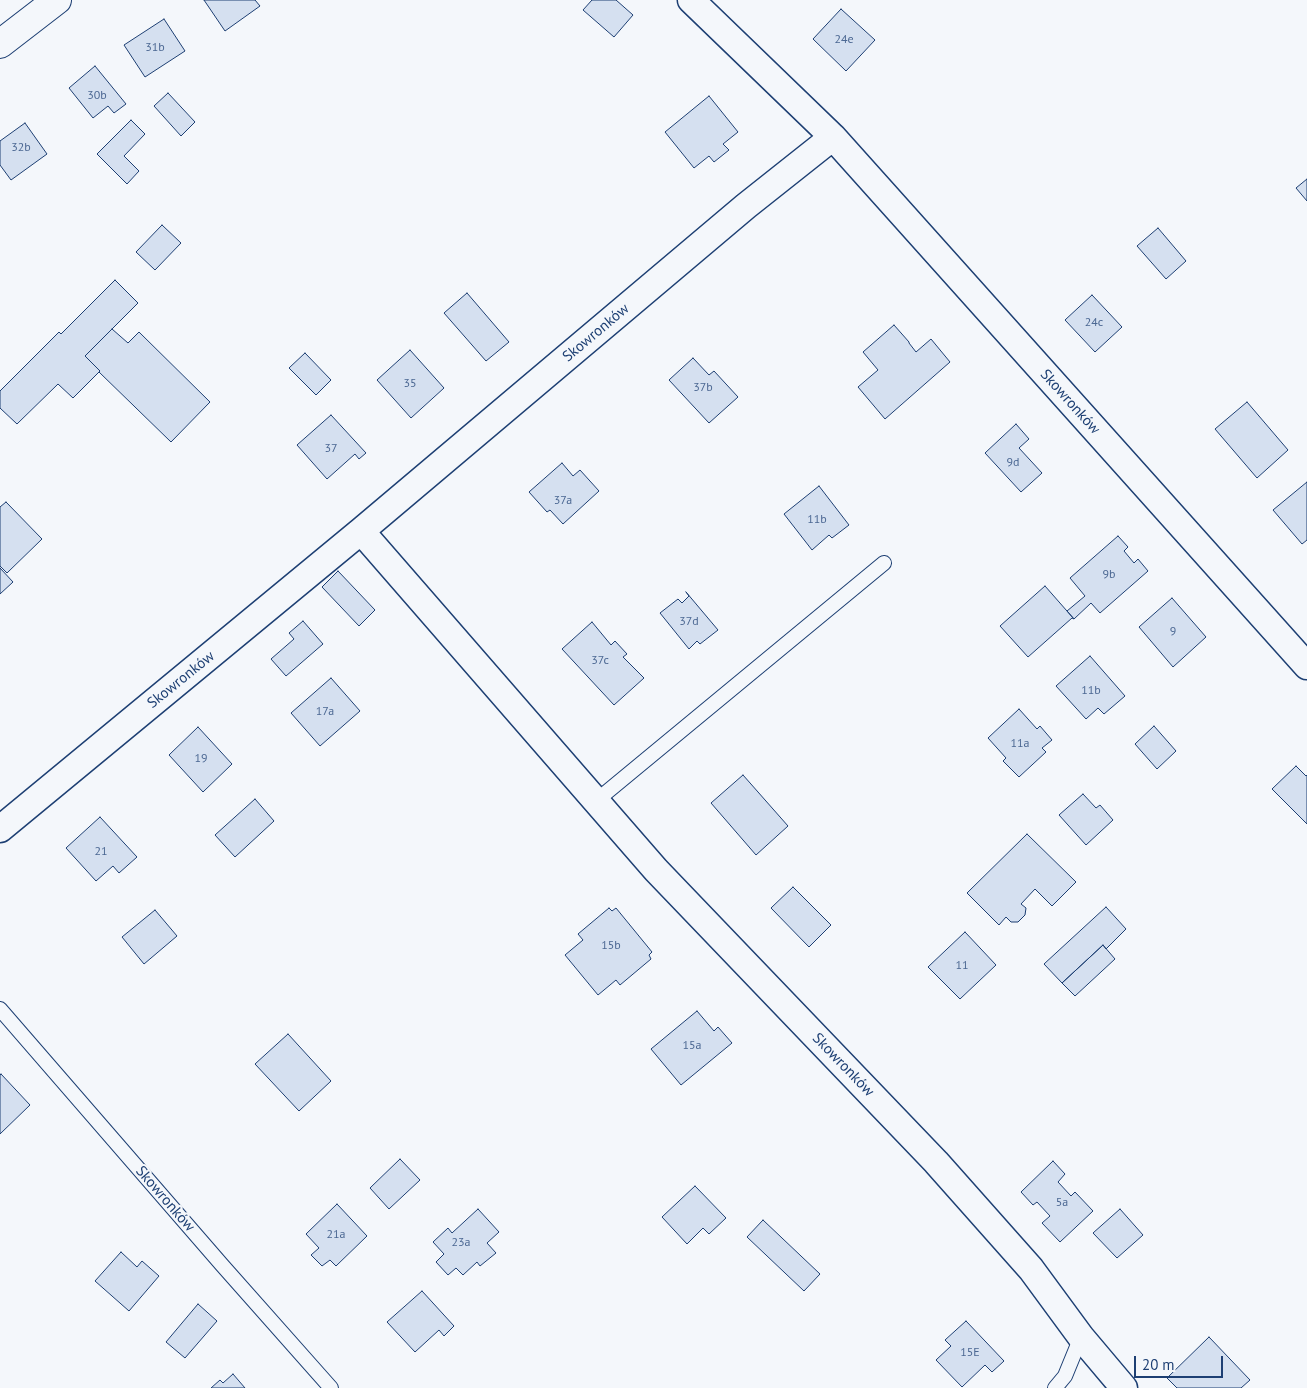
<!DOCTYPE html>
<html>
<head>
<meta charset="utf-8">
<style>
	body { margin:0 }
	#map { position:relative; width:1307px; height:1388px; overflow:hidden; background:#f4f7fb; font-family:"PT Sans",sans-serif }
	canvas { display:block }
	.scale { position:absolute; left:1134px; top:1356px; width:89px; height:22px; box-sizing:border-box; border:2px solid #1d3f73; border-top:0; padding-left:6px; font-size:15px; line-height:18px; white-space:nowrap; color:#1d3f73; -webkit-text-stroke:4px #f4f7fb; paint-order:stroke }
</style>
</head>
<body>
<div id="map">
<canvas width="1307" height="1388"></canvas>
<div class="scale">20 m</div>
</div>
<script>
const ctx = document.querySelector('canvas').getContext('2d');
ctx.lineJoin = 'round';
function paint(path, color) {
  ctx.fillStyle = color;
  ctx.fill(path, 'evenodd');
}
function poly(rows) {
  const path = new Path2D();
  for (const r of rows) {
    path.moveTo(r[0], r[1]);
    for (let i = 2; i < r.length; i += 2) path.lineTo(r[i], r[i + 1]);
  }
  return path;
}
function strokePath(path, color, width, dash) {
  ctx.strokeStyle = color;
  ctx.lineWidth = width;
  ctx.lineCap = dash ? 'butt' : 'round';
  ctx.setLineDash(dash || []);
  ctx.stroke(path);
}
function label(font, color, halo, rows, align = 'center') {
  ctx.font = font + ' "PT Sans",sans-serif';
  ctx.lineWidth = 4;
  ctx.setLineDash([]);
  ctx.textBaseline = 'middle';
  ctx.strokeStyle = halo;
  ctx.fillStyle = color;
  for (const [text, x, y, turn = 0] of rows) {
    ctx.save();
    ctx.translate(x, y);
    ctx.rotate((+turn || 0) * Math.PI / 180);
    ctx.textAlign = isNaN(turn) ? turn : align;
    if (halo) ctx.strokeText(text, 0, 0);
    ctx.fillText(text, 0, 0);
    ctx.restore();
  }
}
const building = poly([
	[204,0,255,0,260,6,225,31,204,0],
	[592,0,616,0,633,15,614,37,583,10,592,0],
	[841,9,875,40,846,71,813,39,841,9],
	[164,19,185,51,145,77,124,45,164,19],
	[95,66,126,104,114,113,108,106,93,118,69,88,95,66],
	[168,93,195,122,181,136,154,106,168,93],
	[709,96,738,132,723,144,729,150,714,162,709,156,694,168,665,132,709,96],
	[131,120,145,134,124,156,139,171,127,184,97,154,131,120],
	[25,123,47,154,11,180,0,165,0,141,25,123],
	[1307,179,1307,201,1296,188,1307,179],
	[162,225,181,243,155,270,136,252,162,225],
	[1158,228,1186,261,1166,279,1137,246,1158,228],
	[115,280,138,303,85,356,100,371,73,398,58,384,17,424,0,408,0,391,59,332,61,334,115,280],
	[467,293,509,342,486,361,444,313,467,293],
	[1092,295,1122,327,1095,352,1065,320,1092,295],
	[894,325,909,342,909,343,916,352,931,339,950,362,885,419,858,387,878,370,863,352,894,325],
	[112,329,128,343,139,332,210,402,171,442,99,372,100,371,85,356,112,329],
	[410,350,444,388,411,418,377,380,410,350],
	[305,353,331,380,316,395,289,368,305,353],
	[693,358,709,375,714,371,738,397,709,423,669,380,693,358],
	[1247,402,1288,450,1257,478,1215,429,1247,402],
	[331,415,366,453,359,459,355,454,327,479,297,445,331,415],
	[1016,424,1029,439,1019,448,1042,473,1021,492,985,453,1016,424],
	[562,463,573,476,580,470,599,491,563,524,550,510,547,512,529,492,562,463],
	[1307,482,1307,540,1302,544,1273,510,1307,482],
	[819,486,849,525,832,538,829,535,812,550,784,514,819,486],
	[6,502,42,539,7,573,0,566,0,507,6,502],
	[1118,536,1128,547,1124,551,1134,563,1138,559,1148,571,1100,613,1091,603,1074,619,1067,611,1085,596,1070,578,1118,536],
	[0,568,13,582,0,594,0,568],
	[338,571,375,610,359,626,322,587,338,571],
	[1045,586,1074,619,1072,618,1028,657,1000,626,1045,586],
	[686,592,718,630,700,644,697,641,689,649,660,613,678,599,682,603,689,596,686,592],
	[1172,598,1206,637,1173,667,1139,627,1172,598],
	[303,621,323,644,286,676,271,659,294,639,289,633,303,621],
	[592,622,611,645,615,641,627,654,623,657,644,678,614,705,562,649,592,622],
	[1090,656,1125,696,1104,714,1098,708,1086,719,1056,686,1090,656],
	[331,678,360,711,320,746,291,713,331,678],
	[1019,709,1037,729,1040,726,1052,740,1042,748,1046,752,1019,777,1003,761,1006,758,988,738,1019,709],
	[1154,726,1176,751,1157,769,1135,744,1154,726],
	[198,727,232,764,203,792,169,755,198,727],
	[1296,766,1306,776,1307,775,1307,824,1272,789,1296,766],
	[743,775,788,826,756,855,711,803,743,775],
	[1083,794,1096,808,1100,805,1113,820,1086,845,1059,815,1083,794],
	[255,799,274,821,235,857,215,835,255,799],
	[100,817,137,857,119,873,113,866,96,881,66,848,100,817],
	[1027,834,1076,882,1052,906,1035,889,1021,904,1026,908,1025,915,1018,922,1011,922,1006,917,999,925,967,893,1027,834],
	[793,887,831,925,809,947,771,908,793,887],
	[1106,907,1126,929,1106,949,1103,945,1062,983,1044,964,1106,907],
	[609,908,612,911,616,908,652,952,649,955,651,959,620,985,616,980,598,995,565,955,583,940,578,934,609,908],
	[155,910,177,936,144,964,122,937,155,910],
	[965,932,996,965,960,999,928,967,965,932],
	[1103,945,1115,959,1075,996,1062,983,1103,945],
	[697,1011,714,1031,718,1027,732,1043,681,1085,651,1049,697,1011],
	[288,1034,331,1081,299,1111,255,1064,288,1034],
	[1,1074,30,1105,0,1134,0,1075,1,1074],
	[400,1159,420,1180,389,1209,370,1188,400,1159],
	[1053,1161,1065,1174,1058,1182,1071,1196,1075,1192,1093,1211,1060,1242,1042,1223,1050,1216,1037,1202,1033,1205,1021,1192,1053,1161],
	[695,1186,726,1218,709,1234,703,1228,687,1244,662,1217,695,1186],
	[337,1204,367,1236,336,1266,330,1260,322,1266,311,1255,319,1248,306,1234,337,1204],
	[478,1209,499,1232,487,1243,496,1253,480,1266,477,1262,463,1275,456,1268,448,1275,436,1262,444,1254,433,1242,448,1228,452,1233,478,1209],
	[1120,1209,1143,1235,1117,1258,1093,1233,1120,1209],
	[763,1220,820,1274,804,1291,747,1237,763,1220],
	[121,1252,137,1267,142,1261,159,1276,129,1311,95,1281,121,1252],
	[422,1291,454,1326,444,1336,439,1330,415,1352,387,1322,422,1291],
	[198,1304,217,1321,185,1358,166,1342,198,1304],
	[966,1321,1004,1361,992,1372,985,1365,962,1387,936,1360,951,1346,945,1340,966,1321],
	[1209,1337,1250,1380,1241,1388,1177,1388,1167,1378,1209,1337],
	[233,1374,245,1388,211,1388,220,1380,223,1383,233,1374]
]);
paint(building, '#d5e0f0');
strokePath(building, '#1d3f73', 1);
const lane = poly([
	[596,801,884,563],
	[0,1009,222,1265,331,1388],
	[1055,1388,1065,1376,1081,1337]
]);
const street = poly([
	[691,0,833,137,1307,666],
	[361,531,656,870,936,1162,1031,1269,1081,1337,1124,1388],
	[0,829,361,531,746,206,833,137]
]);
const secondary = poly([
	[0,44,57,0]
]);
strokePath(lane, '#1d3f73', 16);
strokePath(street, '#1d3f73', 29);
strokePath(secondary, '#1d3f73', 30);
strokePath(lane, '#f4f7fb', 14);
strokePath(street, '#f4f7fb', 26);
strokePath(secondary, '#f4f7fb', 28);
label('12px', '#4b6792', null, [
	["24e",844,40],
	["31b",155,48],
	["30b",97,96],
	["32b",21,148],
	["24c",1094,323],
	["35",410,384],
	["37b",703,388],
	["37",331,449],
	["9d",1013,463],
	["37a",563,501],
	["11b",817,520],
	["9b",1109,575],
	["37d",689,622],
	["9",1173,632],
	["37c",600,661],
	["11b",1091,691],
	["17a",325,712],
	["11a",1020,744],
	["19",201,759],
	["21",101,852],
	["15b",611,946],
	["11",962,966],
	["15a",692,1046],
	["5a",1062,1203],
	["21a",336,1235],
	["23a",461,1243],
	["15E",970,1353]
]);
label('15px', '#1d3f73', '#f4f7fb', [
	["Skowronków",596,333,-40],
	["Skowronków",1070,402,48],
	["Skowronków",181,680,-39],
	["Skowronków",843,1065,46],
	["Skowronków",165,1199,49]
]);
</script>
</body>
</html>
